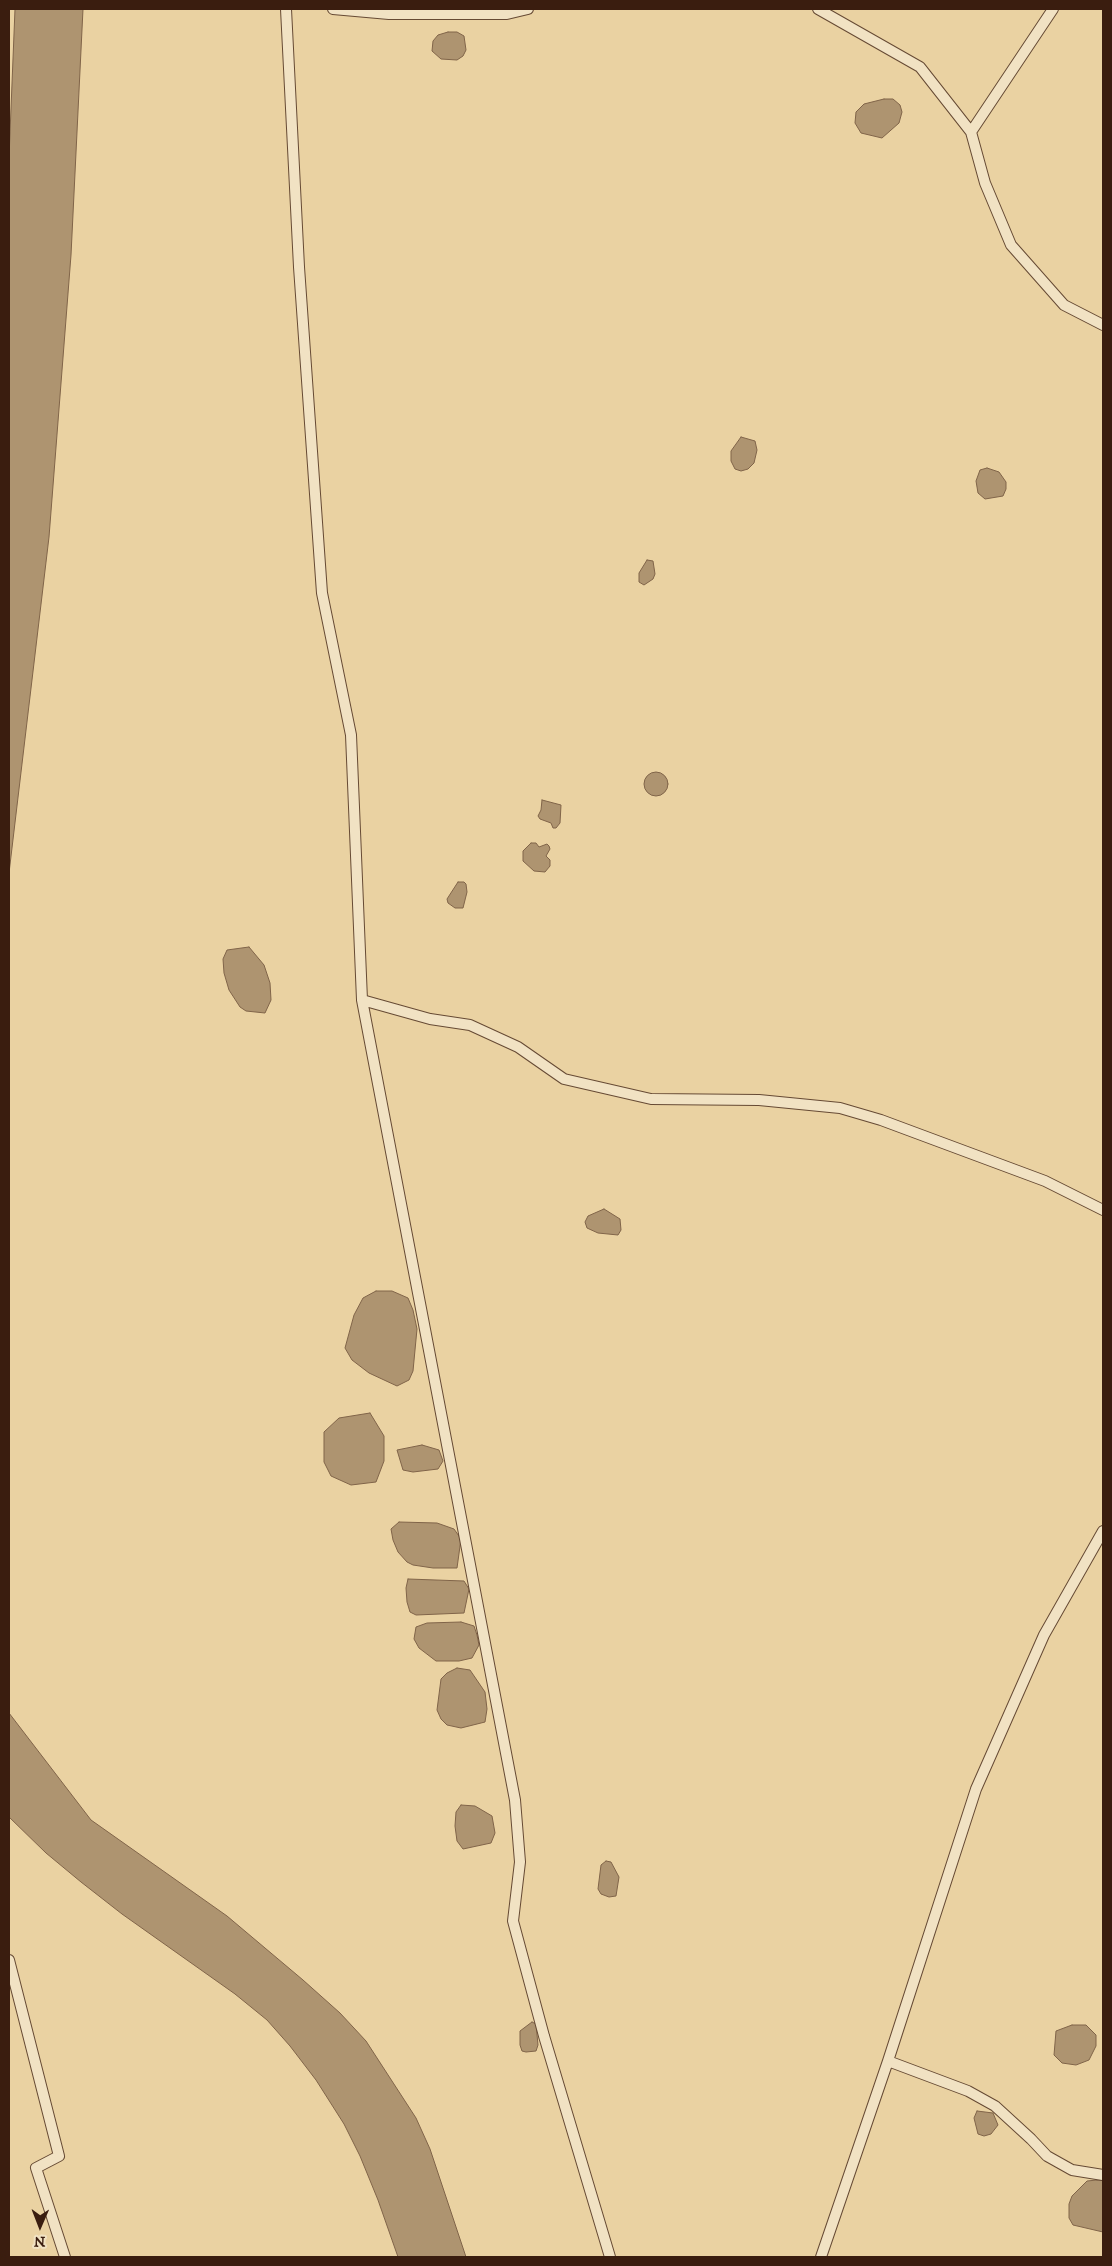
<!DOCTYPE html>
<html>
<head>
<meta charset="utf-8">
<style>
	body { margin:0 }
	#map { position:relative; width:1112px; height:2266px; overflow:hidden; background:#ead2a2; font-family:"IM FELL DW Pica",serif }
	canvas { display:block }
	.frame { position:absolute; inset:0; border:10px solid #3a1d0f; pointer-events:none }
	.north { position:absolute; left:15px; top:2201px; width:50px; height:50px; -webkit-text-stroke:4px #f1e2c3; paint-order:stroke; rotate:181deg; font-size:14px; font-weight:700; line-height:20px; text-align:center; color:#3a1d0f }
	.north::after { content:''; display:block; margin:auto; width:18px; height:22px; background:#3a1d0f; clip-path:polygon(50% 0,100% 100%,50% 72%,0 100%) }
</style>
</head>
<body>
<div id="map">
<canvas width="1112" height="2266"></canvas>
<div class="frame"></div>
<div class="north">N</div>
</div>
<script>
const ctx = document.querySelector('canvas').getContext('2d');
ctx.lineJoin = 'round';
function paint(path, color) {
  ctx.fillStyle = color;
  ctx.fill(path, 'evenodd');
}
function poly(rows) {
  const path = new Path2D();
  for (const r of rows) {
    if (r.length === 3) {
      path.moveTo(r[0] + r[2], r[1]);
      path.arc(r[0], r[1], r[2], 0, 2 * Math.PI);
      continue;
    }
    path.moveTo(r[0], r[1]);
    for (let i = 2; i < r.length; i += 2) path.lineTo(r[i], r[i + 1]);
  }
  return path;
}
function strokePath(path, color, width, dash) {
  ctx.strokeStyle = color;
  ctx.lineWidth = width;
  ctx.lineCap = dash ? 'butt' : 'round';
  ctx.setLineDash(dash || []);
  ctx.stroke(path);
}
const water = poly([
	[15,9,83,9,71,255,49,537,9,873,9,158,15,9],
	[448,32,457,32,464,36,466,50,463,56,457,60,441,59,432,51,433,41,438,35,448,32],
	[884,99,893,99,900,105,902,112,899,123,882,138,861,133,855,123,856,112,864,104,884,99],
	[741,437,755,441,757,450,754,463,748,469,741,471,735,469,731,461,731,451,741,437],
	[987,468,999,472,1006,482,1006,489,1003,496,985,499,978,493,976,481,980,470,987,468],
	[647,560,653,561,655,574,653,579,644,585,639,582,639,573,647,560],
	[656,784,12],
	[542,800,561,805,560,823,556,828,553,828,551,823,540,819,538,816,541,810,542,800],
	[531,843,536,843,539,847,547,844,549,846,550,849,546,856,550,860,550,866,545,872,534,871,523,861,523,851,531,843],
	[458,882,464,882,466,884,467,892,463,908,455,908,448,903,447,899,458,882],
	[249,947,264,965,270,983,271,1000,265,1013,246,1011,240,1007,229,990,224,973,223,959,227,950,249,947],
	[604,1209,620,1219,621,1230,618,1235,598,1233,587,1228,585,1222,588,1216,604,1209],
	[376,1291,392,1291,408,1298,413,1310,417,1329,413,1371,409,1380,397,1386,369,1373,352,1360,345,1348,354,1315,363,1298,376,1291],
	[370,1413,384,1436,384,1461,376,1482,351,1485,331,1476,324,1462,324,1432,339,1418,370,1413],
	[422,1445,439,1450,443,1461,438,1469,413,1472,403,1470,397,1450,422,1445],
	[399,1522,437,1523,454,1529,461,1539,457,1568,433,1568,413,1565,407,1562,398,1552,393,1540,391,1529,399,1522],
	[408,1579,464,1581,469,1589,464,1613,416,1615,410,1612,407,1602,406,1588,408,1579],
	[461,1622,474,1626,477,1635,479,1645,472,1658,459,1661,436,1661,419,1648,414,1639,416,1627,427,1623,461,1622],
	[457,1668,470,1670,485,1692,487,1709,485,1722,461,1728,447,1725,441,1719,437,1710,441,1679,447,1673,457,1668],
	[9,1713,91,1820,227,1916,303,1980,340,2013,366,2041,416,2118,430,2149,466,2257,398,2257,378,2200,360,2156,344,2124,316,2080,290,2046,267,2020,235,1994,122,1914,81,1882,46,1853,9,1817,9,1713],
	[461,1805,475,1806,492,1816,495,1833,491,1843,463,1849,457,1841,455,1826,456,1812,461,1805],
	[606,1861,611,1862,619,1877,616,1896,609,1897,601,1894,598,1889,601,1865,606,1861],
	[532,2022,536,2024,538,2045,536,2051,526,2052,522,2051,520,2045,520,2031,532,2022],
	[1072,2025,1086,2025,1096,2035,1096,2046,1089,2060,1076,2065,1062,2063,1054,2055,1056,2031,1072,2025],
	[977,2111,993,2113,998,2125,991,2134,984,2136,978,2134,974,2118,977,2111],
	[1097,2180,1103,2180,1103,2232,1073,2225,1069,2218,1069,2204,1072,2196,1087,2181,1097,2180]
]);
paint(water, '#ae9470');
strokePath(water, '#806449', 1);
const minor = poly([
	[286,9,299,267,322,593,351,735,362,1000,515,1800,520,1862,513,1921,544,2036,610,2257],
	[333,9,389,14,507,14,528,9],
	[818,9,920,67,971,132,985,183,1011,245,1064,305,1103,325],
	[971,132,1053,9],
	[362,1000,430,1019,470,1025,518,1047,564,1079,651,1099,759,1100,840,1108,881,1120,1045,1181,1103,1210],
	[9,1960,59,2156,36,2168,65,2257],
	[888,2061,968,2091,995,2106,1031,2139,1047,2156,1072,2170,1103,2175],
	[821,2257,888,2061,976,1789,1044,1635,1103,1531]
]);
strokePath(minor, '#664a34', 12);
strokePath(minor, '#f1e2c3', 10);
</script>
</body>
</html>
